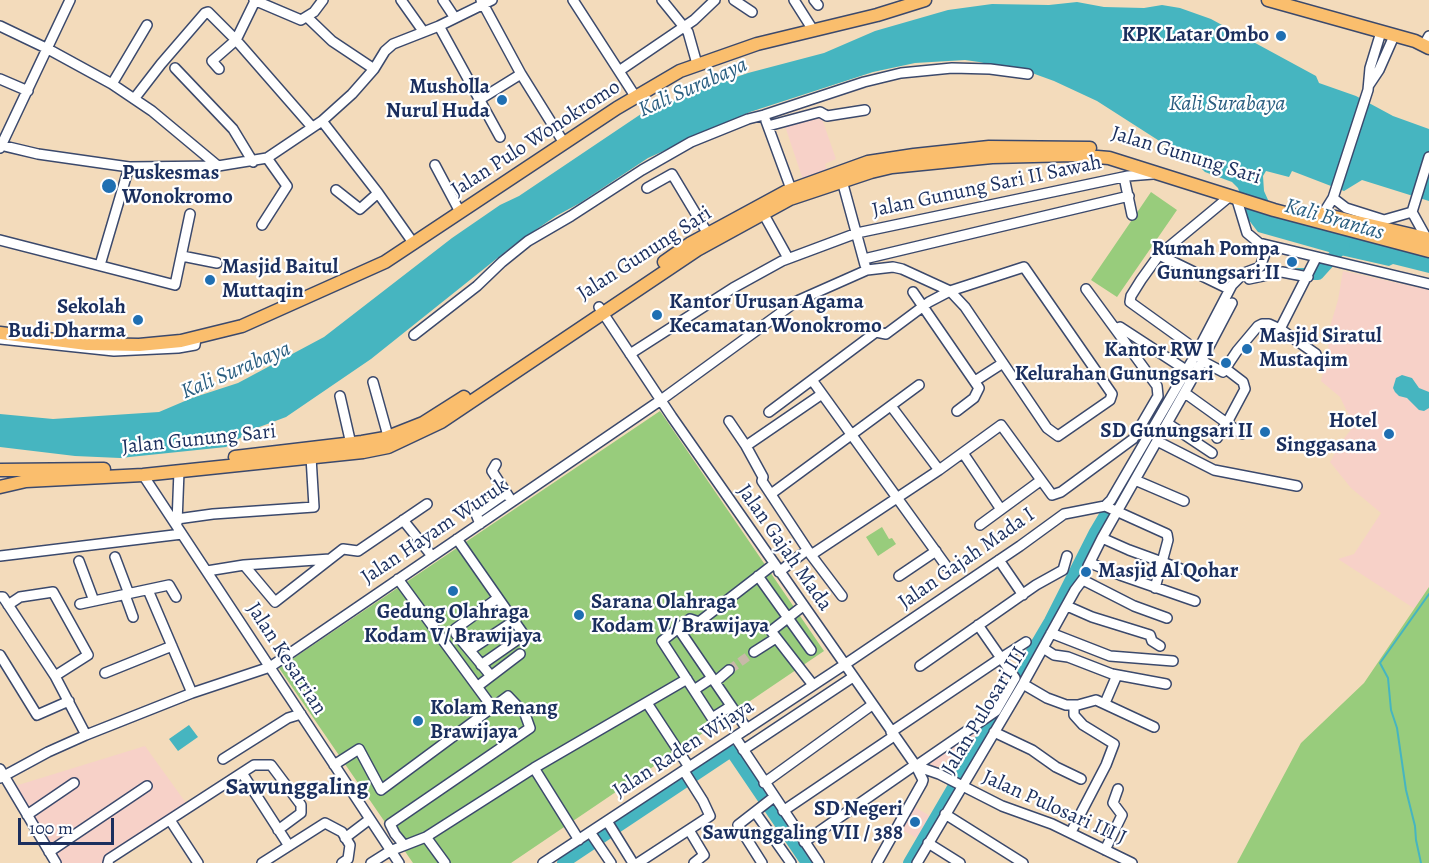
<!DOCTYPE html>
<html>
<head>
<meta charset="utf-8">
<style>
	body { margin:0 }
	#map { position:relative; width:1429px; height:863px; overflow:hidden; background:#f3dbbb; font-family:Alegreya,serif }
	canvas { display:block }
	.scale { position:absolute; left:18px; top:818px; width:96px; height:27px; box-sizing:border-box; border:3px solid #1b2f5e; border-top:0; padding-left:8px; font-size:18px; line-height:21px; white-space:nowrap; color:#1b2f5e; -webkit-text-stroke:4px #fff; paint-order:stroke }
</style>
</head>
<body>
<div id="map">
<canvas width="1429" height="863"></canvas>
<div class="scale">100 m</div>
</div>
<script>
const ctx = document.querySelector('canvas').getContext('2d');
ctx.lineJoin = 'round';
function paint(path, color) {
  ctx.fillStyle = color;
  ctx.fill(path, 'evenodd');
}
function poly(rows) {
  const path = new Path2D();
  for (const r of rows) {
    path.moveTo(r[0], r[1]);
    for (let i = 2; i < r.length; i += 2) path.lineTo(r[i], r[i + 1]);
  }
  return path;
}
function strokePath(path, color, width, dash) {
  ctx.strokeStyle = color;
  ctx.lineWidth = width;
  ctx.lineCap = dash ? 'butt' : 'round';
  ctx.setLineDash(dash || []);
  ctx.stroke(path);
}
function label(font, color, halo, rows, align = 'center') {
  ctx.font = font + ' Alegreya,serif';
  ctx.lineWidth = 4.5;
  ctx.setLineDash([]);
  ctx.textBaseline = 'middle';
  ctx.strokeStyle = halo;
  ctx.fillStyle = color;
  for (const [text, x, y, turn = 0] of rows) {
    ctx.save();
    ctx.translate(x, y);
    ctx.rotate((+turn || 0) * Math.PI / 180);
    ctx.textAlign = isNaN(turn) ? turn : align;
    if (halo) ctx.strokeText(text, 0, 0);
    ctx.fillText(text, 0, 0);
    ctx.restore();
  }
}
paint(poly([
	[820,113,836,159,825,164,828,174,804,183,785,126],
	[1343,271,1429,290,1429,587,1415,609,1338,559,1354,554,1381,513,1351,488,1330,462,1342,441,1354,426,1340,397,1321,381,1328,353,1329,330,1338,300],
	[976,725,981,733,935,769,928,761],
	[145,746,186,803,102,863,61,863,15,786],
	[911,805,932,817,919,839,898,828]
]), '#f7d1c8');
paint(poly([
	[1151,192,1177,210,1117,297,1091,280],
	[660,411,824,651,511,863,413,863,279,668],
	[882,527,889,539,892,538,896,544,878,556,866,537],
	[1429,587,1429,863,1237,863,1301,743,1364,683]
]), '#98cc7c');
paint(poly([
	[1077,2,1104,7,1144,8,1162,5,1180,8,1211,19,1316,76,1319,83,1356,96,1393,116,1429,129,1429,201,1362,180,1344,191,1292,171,1289,177,1266,171,1263,176,1264,191,1273,211,1429,256,1429,273,1393,264,1389,266,1336,254,1258,232,1248,219,1238,188,1232,182,1205,172,1200,167,1097,101,1054,81,1032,73,979,62,965,60,915,63,873,72,750,112,648,158,580,203,556,216,515,244,371,359,286,417,254,429,226,447,120,458,75,456,0,447,0,414,53,419,159,412,192,398,238,383,324,337,452,238,500,205,519,196,641,114,710,86,748,73,824,53,875,31,948,10,992,4,1049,5],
	[1402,375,1412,378,1419,388,1429,392,1429,408,1424,411,1419,410,1407,398,1399,396,1395,392,1393,388,1396,378],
	[189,725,198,737,178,751,169,739]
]), '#46b5c0');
strokePath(poly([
	[1421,863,1416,840,1415,826,1406,790,1397,728,1391,710,1388,678,1380,663,1429,594]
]), '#46b5c0', 2);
strokePath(poly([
	[1298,274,1318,274,1344,245],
	[1011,687,1050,621,1095,532,1114,500],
	[563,863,731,751,807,863],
	[909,863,1001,705]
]), '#46b5c0', 12);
strokePath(poly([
	[729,670,754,652]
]), '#c8b9a8', 9, [9, 4.5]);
const minor = poly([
	[254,0,301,20,314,12,323,0],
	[401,0,423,31],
	[443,0,455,18],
	[481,0,521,74,564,143],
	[573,0,635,96],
	[662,0,688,32,697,64],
	[734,0,752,12],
	[794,0,813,30],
	[814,0,818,5],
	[307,17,332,41,374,69],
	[0,26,48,49,112,84,152,111,218,166],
	[439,26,500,137],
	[1424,45,1429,36],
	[175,68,233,129,253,162],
	[219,69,212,61,236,40,255,1],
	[619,71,694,20,715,0],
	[0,79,28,91],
	[112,84,147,25],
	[1369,85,1379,70,1394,36],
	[134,99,161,64,205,13,208,12,236,40,312,127],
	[479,100,521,74],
	[322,121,378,193,414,244],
	[766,121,791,189],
	[768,126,820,112,827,116,865,110],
	[0,145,38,154,129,167,218,166,267,158,322,121,352,94,374,69,385,51,393,44,439,26,492,0],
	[0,148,70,0],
	[435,165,460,212],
	[841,177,865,265],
	[1124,177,1132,215],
	[647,188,672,174,708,234],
	[336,190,360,209,378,193],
	[1229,197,1159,255,1141,280,1131,296,1130,302,1187,343,1204,362,1223,372,1237,351,1258,326,1262,324,1269,324,1280,329,1316,354],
	[1333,198,1346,208,1384,220,1412,212],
	[1237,200,1247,233,1259,243,1429,284],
	[763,213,788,258],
	[1323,214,1333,198,1368,90,1370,68,1381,32],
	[262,225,287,186,267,158],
	[1427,239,1412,212,1429,157],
	[0,240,175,285,190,214],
	[1159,255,1229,289],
	[182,256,217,263],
	[864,259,1129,196],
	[100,265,129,167],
	[1249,279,1282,272,1308,277],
	[913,292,979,388,974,398,957,411],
	[599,307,672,417,916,766,923,780,922,783,877,863],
	[1116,329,1120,327,1186,370],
	[1280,329,1316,258],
	[414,335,477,286,502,262,528,241,571,216,642,170,691,142,748,119,764,115,864,82,901,73,952,68,990,69,1028,74],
	[0,339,114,351,178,348,195,345,196,338],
	[630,354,733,288,782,261,857,233,1128,176,1153,174],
	[1202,360,1232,303],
	[812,380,947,567],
	[975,381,1003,363],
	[373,382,388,436],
	[1185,393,1242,434],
	[340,396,351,444],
	[891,406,939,470],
	[729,421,746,446,763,477,762,481,811,555,842,596],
	[1167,423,1212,453],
	[1217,438,1229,419,1245,389,1243,382,1226,369],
	[1157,441,1214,470,1297,486],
	[746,446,822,394],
	[963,453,1000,508],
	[496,464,492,471,509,497],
	[143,475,399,863],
	[1135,480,1184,501],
	[771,494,919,385],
	[1105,506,1111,500,1196,354,1232,285,1244,273,1260,267,1268,246],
	[177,519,213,514,314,507,311,457],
	[403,520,432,556],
	[177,523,179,471],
	[480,524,476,514,506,493],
	[980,525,1040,481],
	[1102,538,1129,550,1181,569],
	[457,539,524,635,481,665],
	[811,555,939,470,1001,425,1052,495,1061,492,1133,439,1158,396,1157,386,1086,289],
	[0,556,182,534],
	[115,557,129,594],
	[999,560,1023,595],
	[79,561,94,601],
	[1090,563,1120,575,1195,601],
	[244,565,330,559],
	[1088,566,1102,538,1200,365,1204,362],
	[207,571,244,565,275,602,343,549,358,551,427,504],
	[779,572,807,550],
	[758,576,811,650],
	[899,576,936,551],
	[398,579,492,707],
	[1083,580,1134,606,1167,618],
	[148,590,192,693],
	[125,595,133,617],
	[0,597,3,597,55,676,86,735],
	[80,604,169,585,176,597],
	[8,605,20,597,53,592,88,655,55,676],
	[803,606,771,631,813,685],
	[1067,606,1092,617,1150,635,1152,641,1160,646],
	[678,628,747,729],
	[1051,633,1110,656,1173,661],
	[1043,648,1054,655,1068,657,1112,674,1166,684],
	[470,650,514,621],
	[754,652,776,638],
	[0,655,37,715,69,701],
	[920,666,1036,585,1063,570,1067,556],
	[105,673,172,646],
	[491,676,456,634,455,629,498,598],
	[715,682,729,670],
	[1023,684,1047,698,1066,705,1078,705,1096,700,1154,727],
	[478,686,520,654],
	[694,690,712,678],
	[647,703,689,767],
	[1105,703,1117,675],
	[731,706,712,718,662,641,690,619,699,622,774,564],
	[891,732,1001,658,978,625],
	[994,732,1032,750,1056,767,1081,779],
	[735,737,819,863],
	[743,750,853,677],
	[223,759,288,718,301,714],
	[334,765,359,749,381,790,508,696,525,714,530,728,390,824,395,834,404,845],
	[916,766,939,774,1002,806,1052,824,1132,863],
	[916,766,996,711,1015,678,1001,658,1026,642],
	[534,768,579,840],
	[0,769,56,863],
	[242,773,289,846],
	[0,778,48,752,86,735,192,693,270,667,661,400,797,301,867,270,893,267,902,269,950,291,965,307,1047,428,1058,436,1110,400,1112,394,1024,267,950,291,929,302,886,334,876,332,769,412],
	[764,783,872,705],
	[783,811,894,736],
	[755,812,791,863],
	[945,814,1023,863],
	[27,815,74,783],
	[170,820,198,863],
	[607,821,633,863],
	[689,830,704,855,694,863],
	[590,832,611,863],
	[1071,832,1106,765,1114,744,1083,725,1074,715,1074,705],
	[426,837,445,863],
	[345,838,370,819],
	[804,842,915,765],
	[928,843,960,863],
	[1105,850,1122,815,1113,803,1118,789],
	[49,852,147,786],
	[108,863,109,859,254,765,271,765,301,805,301,813,278,830],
	[262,863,325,823,342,832,350,845,348,859,342,863],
	[371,863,390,851,426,837,534,768,687,679],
	[543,863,844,665,1020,546,1064,514,1105,506,1167,534,1168,540,1155,588],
	[638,863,710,816,703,801,684,771],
	[762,863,738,825,774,797],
	[917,863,1023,684,1075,590,1084,578]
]);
const major = poly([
	[1268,0,1415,41,1429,48],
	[1314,212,1429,239],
	[664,262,691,243,785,192,868,162,914,155,989,147,1090,148],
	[0,333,87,344,139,345,181,341,242,326,385,262,617,108,680,71,757,44,877,15,925,0],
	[235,457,362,442,385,438,423,423,464,397],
	[0,470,104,469],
	[0,487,26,481,143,475,363,452,388,447,441,422,697,250,790,199,871,172,892,167,992,157,1074,155,1109,158,1274,210,1429,251]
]);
strokePath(minor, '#3b496c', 12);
strokePath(major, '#3b496c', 15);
strokePath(minor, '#fff', 9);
strokePath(major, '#fabe6d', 12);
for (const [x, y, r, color] of [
	[1281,36,6,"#1f6fb2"],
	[502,100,6,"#1f6fb2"],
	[109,186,8,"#1f6fb2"],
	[1292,262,6,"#1f6fb2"],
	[210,280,6,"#1f6fb2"],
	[657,315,6,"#1f6fb2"],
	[138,320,6,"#1f6fb2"],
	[1247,349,6,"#1f6fb2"],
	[1226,363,6,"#1f6fb2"],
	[1265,432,6,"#1f6fb2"],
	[1389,434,6,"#1f6fb2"],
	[1086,572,6,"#1f6fb2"],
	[453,591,6,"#1f6fb2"],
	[579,615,6,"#1f6fb2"],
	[418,721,6,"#1f6fb2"],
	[915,822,6,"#1f6fb2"]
]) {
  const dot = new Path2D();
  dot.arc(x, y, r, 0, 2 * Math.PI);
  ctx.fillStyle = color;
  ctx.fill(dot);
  strokePath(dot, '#fff', 2);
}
label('bold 21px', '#1b2f5e', '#fff', [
	["KPK Latar Ombo",1269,36],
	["Musholla",490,88],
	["Nurul Huda",490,112],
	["Puskesmas",122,174,"left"],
	["Wonokromo",122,198,"left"],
	["Rumah Pompa",1280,250],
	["Gunungsari II",1280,274],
	["Masjid Baitul",222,268,"left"],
	["Muttaqin",222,292,"left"],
	["Kantor Urusan Agama",669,303,"left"],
	["Kecamatan Wonokromo",669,327,"left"],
	["Sekolah",126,308],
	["Budi Dharma",126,332],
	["Masjid Siratul",1259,337,"left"],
	["Mustaqim",1259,361,"left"],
	["Kantor RW I",1214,351],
	["Kelurahan Gunungsari",1214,375],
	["Hotel",1377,422],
	["Singgasana",1377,446],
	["SD Gunungsari II",1253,432],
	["Masjid Al Qohar",1098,572,"left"],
	["Sarana Olahraga",591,603,"left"],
	["Kodam V/ Brawijaya",591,627,"left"],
	["Gedung Olahraga",453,613,"center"],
	["Kodam V/ Brawijaya",453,637,"center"],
	["Kolam Renang",430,709,"left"],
	["Brawijaya",430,733,"left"],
	["SD Negeri",903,810],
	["Sawunggaling VII / 388",903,834]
], 'right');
label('21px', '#1b2f5e', '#fff', [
	["Jalan Pulo Wonokromo",536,139,-33],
	["Jalan Gunung Sari",1186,156,17],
	["Jalan Gunung Sari II Sawah",987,187,-12],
	["Jalan Gunung Sari",645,254,-33],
	["Jalan Gunung Sari",199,440,-6],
	["Jalan Hayam Wuruk",435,532,-34],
	["Jalan Gajah Mada",784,548,55],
	["Jalan Gajah Mada I",967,559,-35],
	["Jalan Kesatrian",286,659,57],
	["Jalan Pulosari III",985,711,-59],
	["Jalan Raden Wijaya",684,749,-33],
	["Jalan Pulosari III J",1054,808,24]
]);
label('italic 22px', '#2a5e80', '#fff', [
	["Kali Surabaya",693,88,-24],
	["Kali Surabaya",1227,105],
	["Kali Brantas",1334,220,16],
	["Kali Surabaya",236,371,-23]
]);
label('bold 24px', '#1b2f5e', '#fff', [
	["Sawunggaling",297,788]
]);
</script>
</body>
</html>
